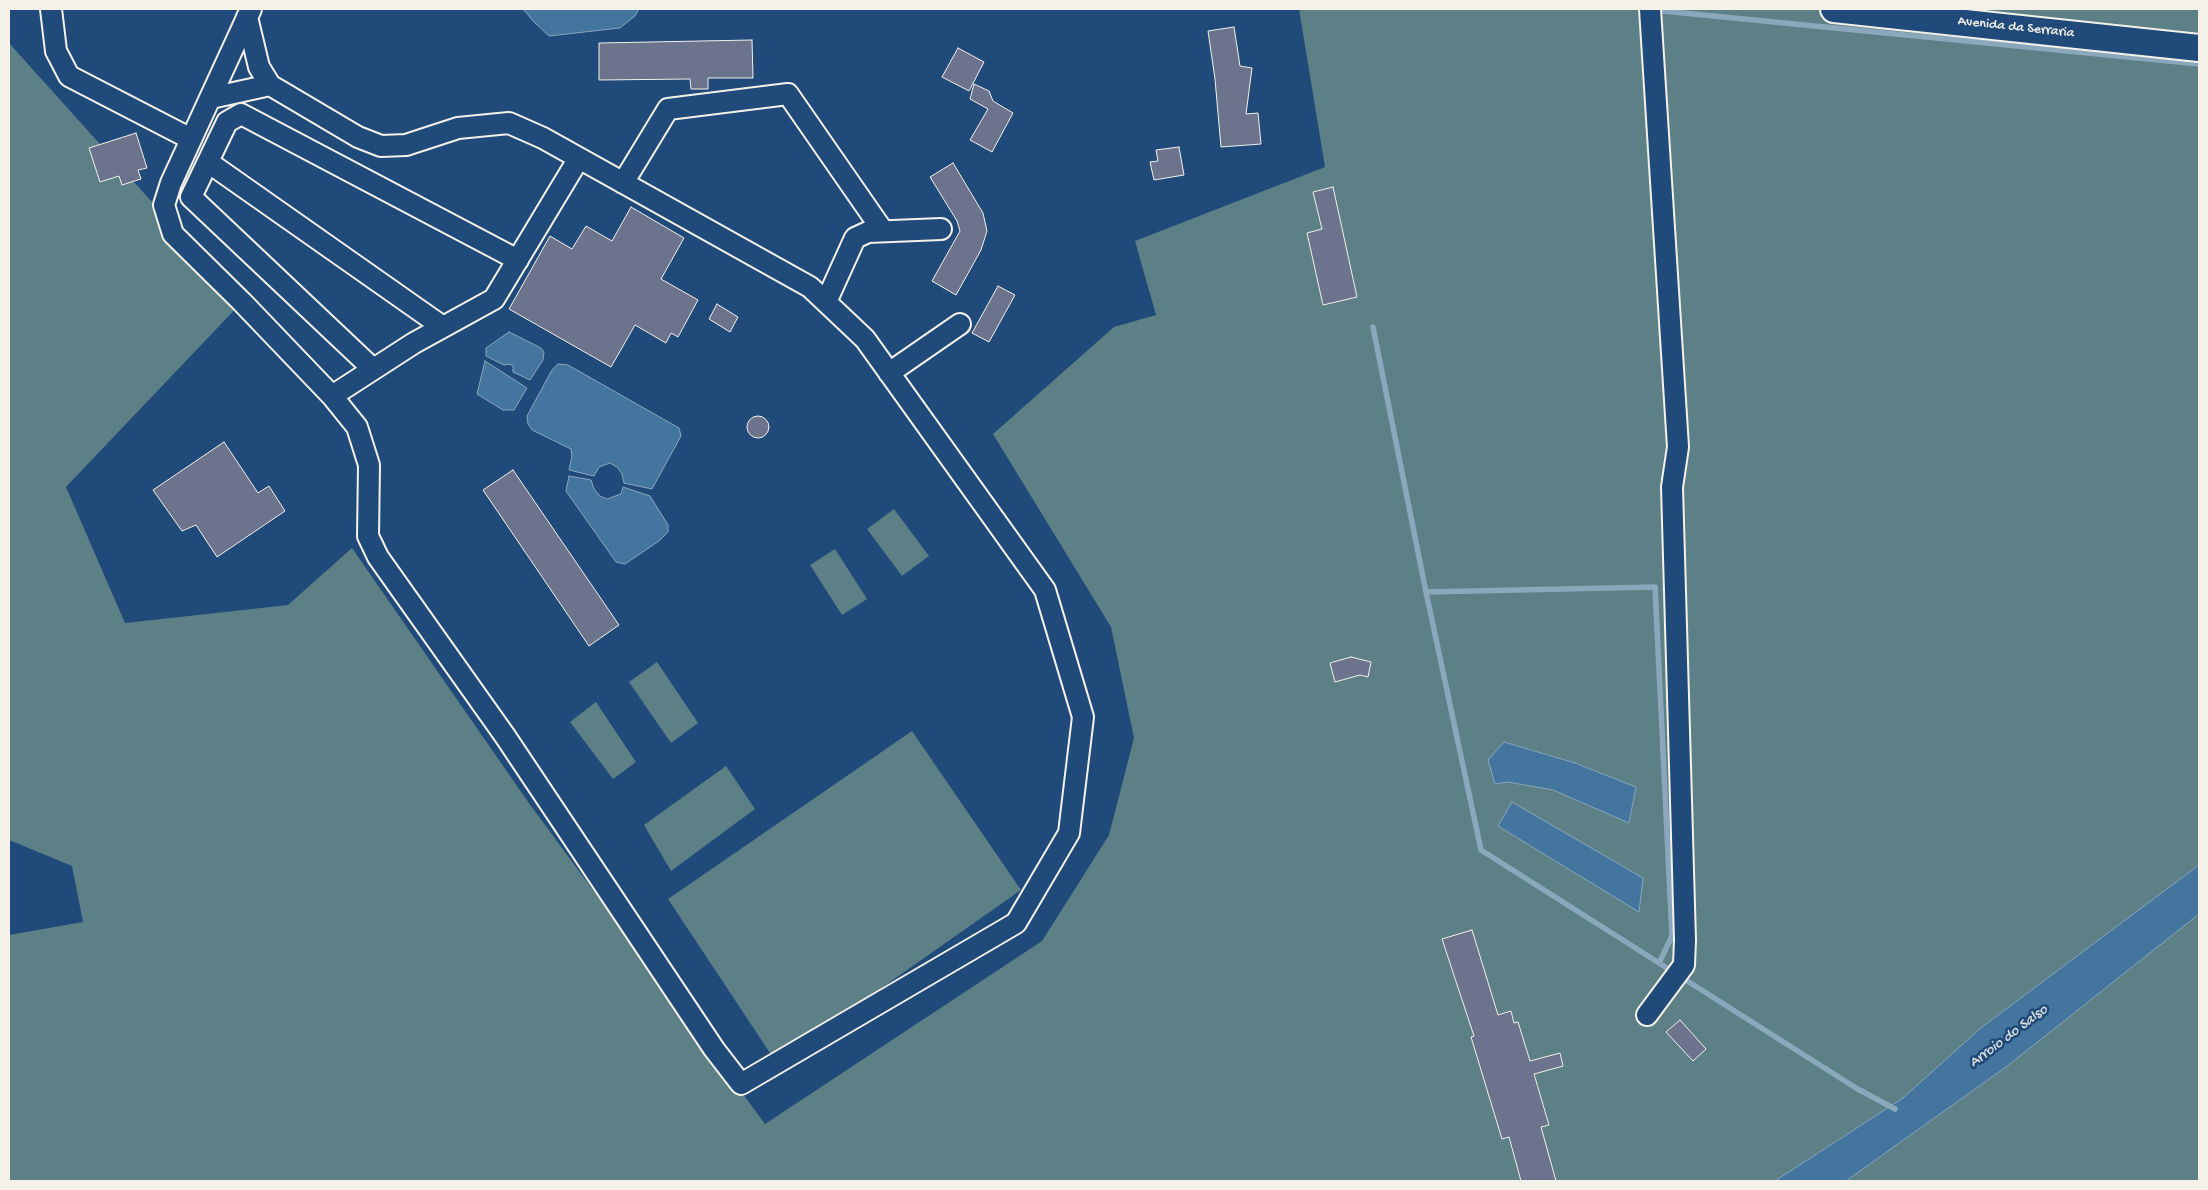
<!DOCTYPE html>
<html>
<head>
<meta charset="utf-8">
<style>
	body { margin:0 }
	#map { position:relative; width:2208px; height:1190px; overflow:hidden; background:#1f4a7a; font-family:"Gochi Hand",sans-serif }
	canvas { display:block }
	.frame { position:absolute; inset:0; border:10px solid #f4f1e8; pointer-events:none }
</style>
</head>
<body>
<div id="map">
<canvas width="2208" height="1190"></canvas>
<div class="frame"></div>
</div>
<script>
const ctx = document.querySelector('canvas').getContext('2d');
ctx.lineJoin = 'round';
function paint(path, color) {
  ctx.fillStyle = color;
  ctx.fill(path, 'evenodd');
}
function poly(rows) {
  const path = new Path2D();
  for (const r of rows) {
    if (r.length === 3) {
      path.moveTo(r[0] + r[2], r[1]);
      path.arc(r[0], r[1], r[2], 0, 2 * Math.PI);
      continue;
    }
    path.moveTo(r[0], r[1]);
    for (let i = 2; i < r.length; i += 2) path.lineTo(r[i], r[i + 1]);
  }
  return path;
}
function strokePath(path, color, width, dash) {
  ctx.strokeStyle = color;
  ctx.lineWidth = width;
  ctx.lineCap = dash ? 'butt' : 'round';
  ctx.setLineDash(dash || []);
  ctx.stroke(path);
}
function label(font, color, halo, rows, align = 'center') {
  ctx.font = font + ' "Gochi Hand",sans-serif';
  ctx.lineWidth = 5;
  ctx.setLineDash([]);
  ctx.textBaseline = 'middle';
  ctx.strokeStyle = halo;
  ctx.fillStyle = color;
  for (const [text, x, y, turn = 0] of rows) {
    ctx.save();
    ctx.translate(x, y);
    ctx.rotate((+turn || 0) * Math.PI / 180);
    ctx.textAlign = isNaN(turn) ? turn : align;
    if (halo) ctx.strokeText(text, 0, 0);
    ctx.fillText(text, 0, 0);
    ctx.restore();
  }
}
paint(poly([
	[1299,9,2199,9,2199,865,1982,1027,1903,1098,1775,1181,9,1181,9,935,83,922,72,866,9,840,9,43,242,302,66,487,125,623,288,605,352,548,526,799,765,1124,1042,941,1109,835,1134,738,1111,627,993,434,1114,327,1156,315,1135,241,1325,167],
	[1505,742,1575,763,1636,787,1629,823,1553,790,1508,782],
	[1512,803,1639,911,1499,826],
	[894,509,929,556,902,576,867,529],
	[835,549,867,599,842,615,810,565],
	[657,662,698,723,671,743,629,682],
	[596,702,636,762,613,779,570,722],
	[912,731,1021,890,776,1062,668,899],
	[726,766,755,809,671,871,644,825],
	[2199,914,2199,1181,1846,1181,2006,1067]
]), '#5c8085');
const water = poly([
	[523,9,639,9,635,16,620,28,549,36,533,21,523,9],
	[509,332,541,348,544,352,543,360,530,380,513,372,513,366,509,364,504,365,486,356,486,348,509,332],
	[485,361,527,388,514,410,503,410,477,394,485,361],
	[558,364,568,365,679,428,681,436,652,489,624,483,622,474,617,467,610,463,599,467,594,476,569,470,572,456,571,449,532,430,528,424,527,416,552,370,558,364],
	[569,476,591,480,594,489,600,496,607,499,621,494,623,487,650,496,668,525,668,532,659,541,625,564,616,562,566,491,569,476],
	[1504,742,1575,763,1636,787,1629,823,1553,790,1508,782,1495,784,1488,760,1504,742],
	[1512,802,1643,878,1639,912,1498,826,1512,802],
	[2199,865,2199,914,2006,1067,1846,1181,1775,1181,1903,1098,1982,1027,2199,865]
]);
paint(water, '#43759f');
strokePath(water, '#8aa7bc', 1);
strokePath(poly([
	[1653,10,2199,64],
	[1373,327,1426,592,1481,850,1856,1088,1895,1109],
	[1426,592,1655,587,1672,936,1659,963]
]), '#8aa7bc', 5.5);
const building = poly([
	[1234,27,1240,66,1252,68,1246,114,1258,113,1261,144,1221,147,1215,79,1208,31,1234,27],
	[752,40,753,78,708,78,708,89,691,89,690,79,599,80,599,43,752,40],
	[958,48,984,62,969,91,942,77,958,48],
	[974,84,989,91,993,101,1013,113,992,152,970,140,988,109,970,99,974,84],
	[136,133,147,168,138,170,141,179,122,185,119,176,100,182,89,148,136,133],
	[1179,147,1184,175,1154,180,1150,162,1158,161,1156,150,1179,147],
	[953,163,983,213,987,231,981,250,956,295,932,281,960,231,957,221,930,177,953,163],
	[1333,187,1357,297,1323,305,1307,233,1322,229,1313,192,1333,187],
	[631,207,684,238,661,279,698,300,678,337,671,333,666,343,635,325,611,367,509,309,550,236,572,249,586,226,612,241,631,207],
	[998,286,1015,295,989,342,972,333,998,286],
	[717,304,738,317,730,332,709,319,717,304],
	[758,427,11],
	[224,442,258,493,269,486,285,511,217,557,196,525,182,531,153,490,224,442],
	[513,470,619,625,589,646,483,490,513,470],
	[1351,657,1371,662,1368,677,1360,675,1335,682,1330,663,1351,657],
	[1472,930,1498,1015,1511,1011,1514,1023,1518,1022,1530,1061,1560,1053,1563,1066,1534,1074,1549,1125,1541,1127,1556,1181,1521,1181,1509,1137,1502,1139,1471,1037,1474,1036,1442,939,1472,930],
	[1680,1020,1706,1049,1693,1061,1666,1032,1680,1020]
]);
paint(building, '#6b738d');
strokePath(building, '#f4f1e8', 1);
const minor = poly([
	[51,9,56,51,69,76,191,139],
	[247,17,259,67,270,85,358,137,381,146,406,145,458,128,509,123,543,138,810,287,865,339,1045,590,1083,717,1069,833,1016,923,741,1084,714,1049,505,736,378,557,368,536,369,465,357,427,332,396,242,302,173,234,164,205,171,183,251,9],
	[211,98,270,85],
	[208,162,443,327],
	[623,183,668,109,788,94,883,231],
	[826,302,855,238,868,232,941,229],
	[373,369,191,197,227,122,241,114,518,260],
	[889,373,960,324],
	[332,396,414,343,494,299,579,158],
	[1647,1015,1684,965,1685,940,1672,487,1678,447,1650,9]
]);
const major = poly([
	[1834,9,2199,48]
]);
strokePath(minor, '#f4f1e8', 24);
strokePath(major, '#f4f1e8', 30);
strokePath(minor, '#1f4a7a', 20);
strokePath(major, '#1f4a7a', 26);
label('14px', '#f4f1e8', '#1f4a7a', [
	["Avenida da Serraria",2016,28,6]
]);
label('italic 15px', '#d9dedd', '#1f4a7a', [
	["Arroio do Salso",2009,1037,-37]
]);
</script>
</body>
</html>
